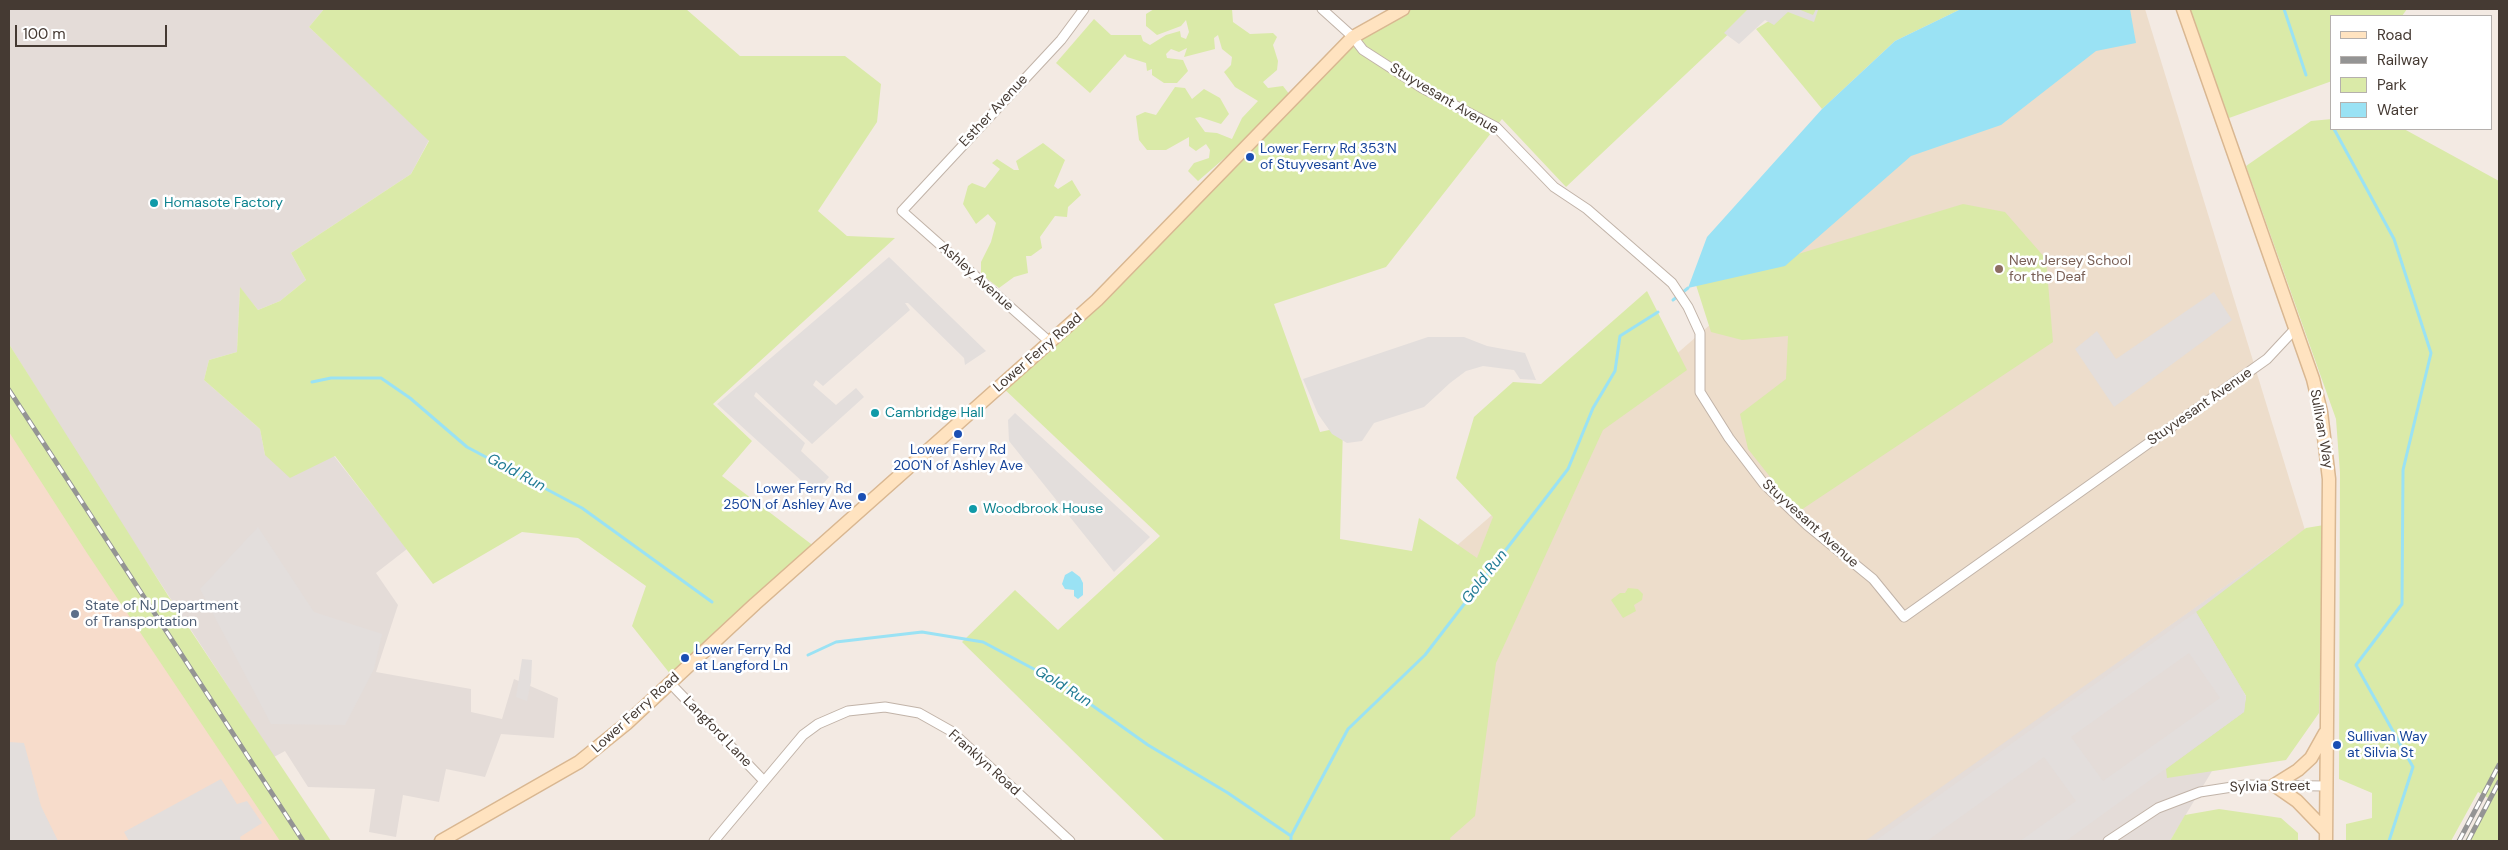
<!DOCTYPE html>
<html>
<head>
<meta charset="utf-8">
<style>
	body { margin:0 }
	#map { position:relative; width:2508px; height:850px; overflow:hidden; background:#f3eae3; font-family:"DM Sans",sans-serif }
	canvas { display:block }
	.frame { position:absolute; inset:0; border:10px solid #453a33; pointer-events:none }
	.legend { position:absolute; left:2330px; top:15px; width:162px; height:115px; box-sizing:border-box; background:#fff; border:1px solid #b5b0ad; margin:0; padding:6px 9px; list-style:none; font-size:15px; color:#453a33 }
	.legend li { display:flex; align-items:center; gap:10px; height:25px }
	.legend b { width:25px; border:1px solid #b5b0ad }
	.scale { position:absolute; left:15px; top:25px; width:152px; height:22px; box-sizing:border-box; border:2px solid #453a33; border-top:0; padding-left:6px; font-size:15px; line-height:18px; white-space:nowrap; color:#453a33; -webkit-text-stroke:4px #fff; paint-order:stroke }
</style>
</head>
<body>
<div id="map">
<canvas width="2508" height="850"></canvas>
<div class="frame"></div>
<ul class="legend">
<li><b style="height:6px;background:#ffe3c0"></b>Road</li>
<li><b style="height:6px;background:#949494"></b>Railway</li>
<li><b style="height:14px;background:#daeaa8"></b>Park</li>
<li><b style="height:14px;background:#9ae2f4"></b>Water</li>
</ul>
<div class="scale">100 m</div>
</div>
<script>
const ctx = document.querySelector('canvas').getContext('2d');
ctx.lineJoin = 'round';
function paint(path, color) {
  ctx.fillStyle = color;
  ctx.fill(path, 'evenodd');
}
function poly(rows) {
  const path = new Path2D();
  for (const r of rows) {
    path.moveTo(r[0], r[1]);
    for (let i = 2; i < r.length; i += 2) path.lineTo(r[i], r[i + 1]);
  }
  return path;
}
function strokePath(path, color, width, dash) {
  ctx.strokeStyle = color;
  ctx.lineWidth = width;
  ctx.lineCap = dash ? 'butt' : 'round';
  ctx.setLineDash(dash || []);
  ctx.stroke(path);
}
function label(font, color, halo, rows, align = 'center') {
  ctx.font = font + ' "DM Sans",sans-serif';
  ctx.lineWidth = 5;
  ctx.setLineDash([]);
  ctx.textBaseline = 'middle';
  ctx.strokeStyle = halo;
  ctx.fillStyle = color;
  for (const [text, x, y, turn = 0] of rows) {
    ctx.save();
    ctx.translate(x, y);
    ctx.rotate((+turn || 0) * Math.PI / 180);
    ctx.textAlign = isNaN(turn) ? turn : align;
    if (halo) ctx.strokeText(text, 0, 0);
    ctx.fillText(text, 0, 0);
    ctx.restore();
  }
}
paint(poly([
	[9,410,292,841,9,841]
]), '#f7dccb');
paint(poly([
	[9,9,324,9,309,27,429,140,411,174,291,253,306,280,280,301,258,310,240,288,237,352,209,360,204,380,260,429,265,455,334,456,407,549,376,573,398,605,376,672,471,689,471,712,502,719,514,679,558,698,554,738,501,734,485,777,446,769,439,802,403,795,396,837,369,832,375,789,308,787,285,751,274,757,97,486,9,344],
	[2305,530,2242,685,2248,711,2170,841,1862,841]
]), '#e4dcd8');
paint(poly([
	[2072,9,2145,9,2305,530,1865,841,1192,841,1156,808]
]), '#edddcb');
paint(poly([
	[324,9,686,9,740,56,845,56,881,84,877,122,818,211,847,236,895,238,713,404,752,441,722,476,815,547,675,680,632,626,646,586,578,538,522,532,433,584,335,456,290,478,265,455,260,429,204,380,209,360,237,352,240,287,258,310,280,301,306,280,291,253,411,174,429,141,309,27],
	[1154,9,1232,9,1233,22,1250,34,1273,33,1277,37,1273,45,1278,61,1277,70,1263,82,1268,88,1283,86,1293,99,1198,181,1188,171,1194,163,1209,158,1210,150,1206,144,1196,151,1189,146,1189,137,1166,150,1147,150,1139,140,1136,116,1145,112,1156,115,1175,87,1185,88,1192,99,1204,89,1220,98,1229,114,1221,124,1200,117,1195,118,1205,132,1217,133,1232,139,1242,118,1258,101,1235,87,1224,72,1231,65,1232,57,1222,49,1218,35,1214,38,1215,49,1184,57,1187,48,1179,52,1171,49,1166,54,1167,58,1183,60,1188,71,1177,83,1164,83,1152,75,1152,69,1147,71,1146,63,1127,57,1125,54,1090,93,1056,63,1094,19,1111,35,1141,35,1143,41,1150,45,1166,35,1180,31,1181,37,1186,39,1189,32,1186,20,1181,26,1157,35,1146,26,1146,14],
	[1410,9,1755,9,1566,187,1502,119,1386,267,1274,304,1320,432,1343,427,1340,539,1412,551,1419,518,1477,558,1493,517,1456,478,1474,417,1513,382,1541,384,1647,291,1687,370,1603,430,1496,663,1475,816,1450,838,1451,841,1165,841,962,642,1015,590,1058,630,1160,536,1001,386,1364,36],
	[1788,9,1961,9,1895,41,1822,109,1756,29],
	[2188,9,2407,9,2402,16,2332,16,2332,81,2229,118],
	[2332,119,2332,129,2404,129,2499,181,2499,841,2465,841,2488,798,2478,792,2451,841,2346,841,2346,824,2372,818,2372,793,2339,779,2340,473,2336,419,2246,166,2311,121],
	[1043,143,1065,160,1054,186,1058,189,1072,180,1081,195,1068,207,1067,217,1055,216,1040,237,1042,248,1031,256,1026,256,1028,273,1014,277,999,288,981,274,981,262,991,242,996,223,988,214,976,224,963,204,968,186,972,183,985,188,1000,169,992,163,997,159,1014,170,1019,170,1016,161],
	[1963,204,2005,212,2046,259,2053,342,1798,512,1748,449,1740,414,1786,379,1788,336,1742,340,1711,332,1696,285],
	[9,344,181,616,331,841,280,841,87,553,9,432],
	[2324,525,2319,713,2286,760,2167,778,2166,769,2244,712,2246,696,2196,612,2306,528],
	[1628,588,1638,589,1643,594,1642,600,1634,605,1636,611,1623,618,1611,600,1620,593,1625,593],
	[2219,809,2281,818,2298,833,2298,841,2170,841,2185,815]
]), '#daeaa8');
paint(poly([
	[1748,9,1798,9,1813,15,1816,9,1818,10,1814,22,1788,12,1774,25,1765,20,1739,44,1724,33],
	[889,257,986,351,965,365,964,358,908,303,905,303,910,310,823,386,816,380,813,385,836,405,856,388,864,397,812,444,756,392,754,396,805,443,801,451,829,477,815,493,717,404],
	[2214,292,2232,320,2114,407,2075,349,2097,331,2116,359],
	[1428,337,1464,337,1487,346,1525,353,1536,380,1520,379,1514,370,1483,366,1466,371,1450,383,1424,407,1374,423,1362,441,1347,443,1332,434,1318,414,1303,379],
	[1015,413,1150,537,1114,572,1009,441,1008,420],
	[258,527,314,612,382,634,374,669,345,725,271,724,200,589],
	[2196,612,2246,696,2244,712,2066,841,2020,841,2076,801,2044,757,1927,841,1875,841],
	[2189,653,2220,698,2103,781,2071,737],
	[522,659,532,660,531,682,527,701,516,697],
	[9,742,24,743,41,806,58,841,9,841],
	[221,779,237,804,247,801,262,823,240,837,241,841,129,841,124,832]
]), '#e3dedc');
paint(poly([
	[1961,9,2130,9,2136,43,2096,51,2001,125,1911,156,1785,266,1688,288,1707,237,1822,109,1895,41],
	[1072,571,1080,577,1083,583,1083,595,1078,599,1074,596,1074,590,1065,589,1062,584,1065,575]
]), '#9ae2f4');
strokePath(poly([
	[2284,9,2306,75],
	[2334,129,2394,239,2431,353,2403,470,2402,604,2356,665,2413,767,2389,841],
	[1673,300,1688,288],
	[312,382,331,378,381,378,410,398,467,447,582,508,712,602],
	[808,655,836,642,922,632,983,642,1062,684,1148,745,1228,793,1291,836],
	[1291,841,1291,836,1348,729,1425,655,1568,469,1593,408,1615,371,1620,336,1658,312]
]), '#9ae2f4', 3);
const street = poly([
	[1322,9,1353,37,1363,50,1422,88,1496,127,1554,187,1587,209,1672,283,1688,307,1700,333,1700,392,1729,438,1764,484,1807,525,1873,579,1904,617,2267,359,2295,329],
	[1051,343,902,211,1061,40,1084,9],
	[670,683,764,781],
	[714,841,803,735,818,724,848,711,885,707,919,713,951,731,1070,841],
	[2108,841,2158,808,2200,792,2245,785,2326,786]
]);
const secondary = poly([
	[2183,9,2313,379,2321,412,2329,479,2326,841],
	[2325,733,2311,758,2298,770,2274,785,2297,801,2326,831],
	[441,841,579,762,626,724,755,604,1097,300,1353,37,1403,9]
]);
strokePath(street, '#c1b3a8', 11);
strokePath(secondary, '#d9b791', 15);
strokePath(street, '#fff', 9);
strokePath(secondary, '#ffe3c0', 12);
const rail = poly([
	[9,390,303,841],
	[2459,841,2499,765],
	[2468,841,2499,782]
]);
strokePath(rail, '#949494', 5);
strokePath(rail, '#fff', 3, [9]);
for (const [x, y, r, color] of [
	[1250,157,5,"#1a4fb4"],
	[154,203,5,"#0f9aa8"],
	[1999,269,5,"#8d6e63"],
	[875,413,5,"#0f9aa8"],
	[958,434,5,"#1a4fb4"],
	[862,497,5,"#1a4fb4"],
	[973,509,5,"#0f9aa8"],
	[75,614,5,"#5c6f8a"],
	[685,658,5,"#1a4fb4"],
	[2337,745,5,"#1a4fb4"]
]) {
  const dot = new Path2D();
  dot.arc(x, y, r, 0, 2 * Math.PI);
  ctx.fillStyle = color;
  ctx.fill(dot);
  strokePath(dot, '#fff', 2);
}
label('14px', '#453a33', '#fff', [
	["Stuyvesant Avenue",1444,99,31],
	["Esther Avenue",994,111,-47],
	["Ashley Avenue",976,277,42],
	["Lower Ferry Road",1038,353,-41],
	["Stuyvesant Avenue",2200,407,-35],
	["Sullivan Way",2321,429,80],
	["Stuyvesant Avenue",1810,524,42],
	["Lower Ferry Road",636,713,-42],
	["Langford Lane",717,732,46],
	["Franklyn Road",984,763,42],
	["Sylvia Street",2270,787,-1]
]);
label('14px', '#164399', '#fff', [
	["Lower Ferry Rd 353'N",1260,149],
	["of Stuyvesant Ave",1260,165],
	["Lower Ferry Rd",958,450,"center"],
	["200'N of Ashley Ave",958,466,"center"],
	["Lower Ferry Rd",852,489,"right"],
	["250'N of Ashley Ave",852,505,"right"],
	["Lower Ferry Rd",695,650],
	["at Langford Ln",695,666],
	["Sullivan Way",2347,737],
	["at Silvia St",2347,753]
], 'left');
label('14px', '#0d838f', '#fff', [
	["Homasote Factory",164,203],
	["Cambridge Hall",885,413],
	["Woodbrook House",983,509]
], 'left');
label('14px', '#785e54', '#fff', [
	["New Jersey School",2009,261],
	["for the Deaf",2009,277]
], 'left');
label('14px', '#4e5e75', '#fff', [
	["State of NJ Department",85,606],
	["of Transportation",85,622]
], 'left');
label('italic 15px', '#227c95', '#fff', [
	["Gold Run",516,473,28],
	["Gold Run",1485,577,-52],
	["Gold Run",1063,687,32]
]);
</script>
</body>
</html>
